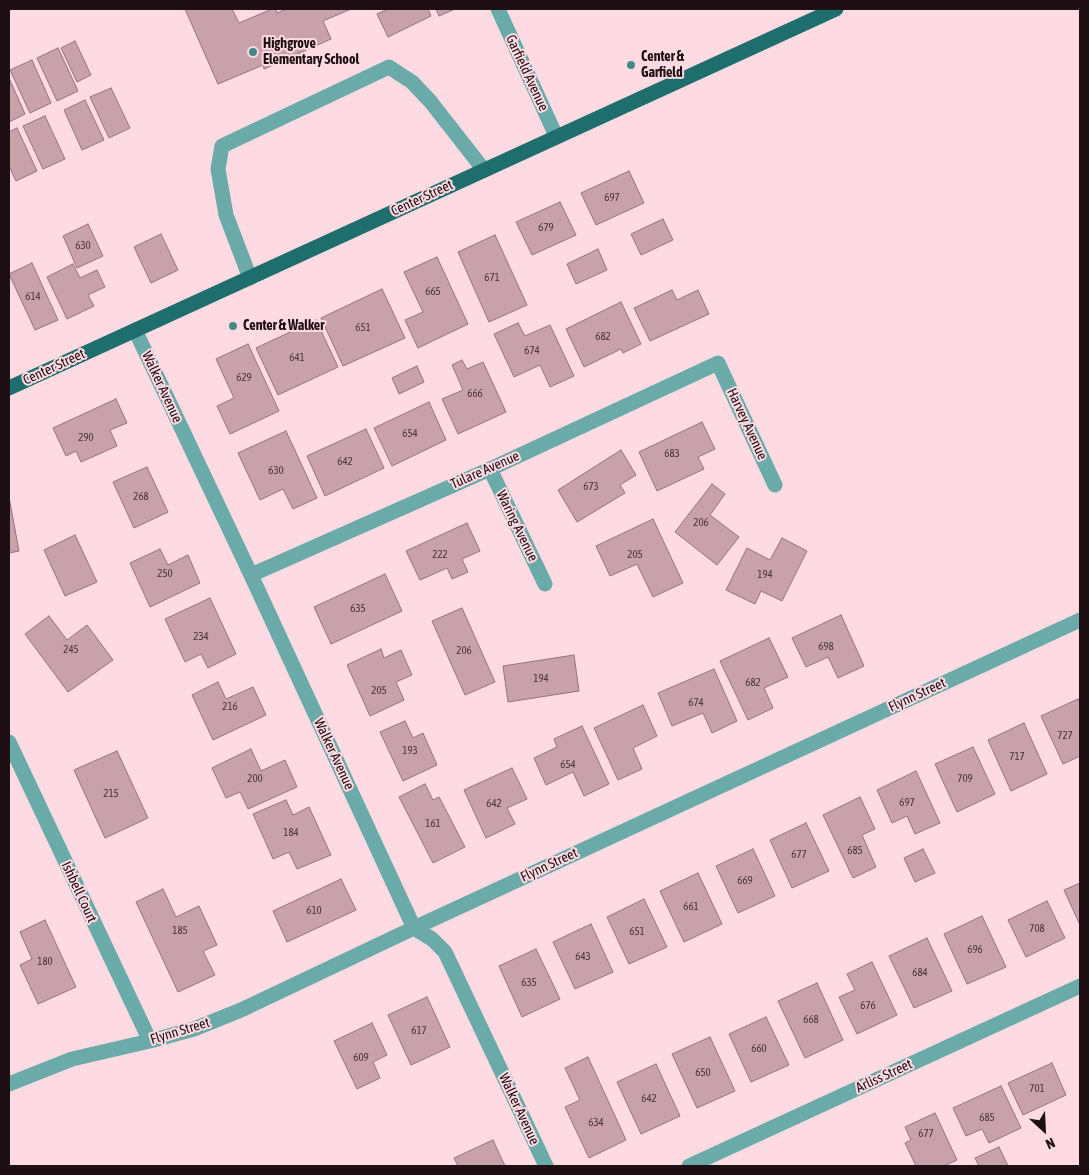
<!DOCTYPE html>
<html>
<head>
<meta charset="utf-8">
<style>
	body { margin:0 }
	#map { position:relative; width:1089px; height:1175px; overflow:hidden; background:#fedbe3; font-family:"Asap Condensed",sans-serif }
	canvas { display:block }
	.frame { position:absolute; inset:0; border:10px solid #1d0f13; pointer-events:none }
	.north { position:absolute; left:1019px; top:1105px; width:50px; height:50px; -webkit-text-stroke:4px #fedbe3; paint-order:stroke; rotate:155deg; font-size:14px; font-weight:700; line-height:20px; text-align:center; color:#1d0f13 }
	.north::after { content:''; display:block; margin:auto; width:18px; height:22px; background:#1d0f13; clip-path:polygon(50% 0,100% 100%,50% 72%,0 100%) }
</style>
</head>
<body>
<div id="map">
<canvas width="1089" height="1175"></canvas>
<div class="frame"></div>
<div class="north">N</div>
</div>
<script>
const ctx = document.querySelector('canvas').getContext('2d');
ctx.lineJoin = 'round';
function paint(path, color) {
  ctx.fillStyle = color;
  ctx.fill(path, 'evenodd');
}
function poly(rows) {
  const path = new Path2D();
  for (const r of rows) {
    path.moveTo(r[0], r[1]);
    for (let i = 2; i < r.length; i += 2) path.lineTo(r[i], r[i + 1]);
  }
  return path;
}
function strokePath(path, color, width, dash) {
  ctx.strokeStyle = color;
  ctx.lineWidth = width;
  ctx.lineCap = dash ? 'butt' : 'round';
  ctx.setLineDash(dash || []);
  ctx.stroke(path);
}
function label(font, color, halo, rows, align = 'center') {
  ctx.font = font + ' "Asap Condensed",sans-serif';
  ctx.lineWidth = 4;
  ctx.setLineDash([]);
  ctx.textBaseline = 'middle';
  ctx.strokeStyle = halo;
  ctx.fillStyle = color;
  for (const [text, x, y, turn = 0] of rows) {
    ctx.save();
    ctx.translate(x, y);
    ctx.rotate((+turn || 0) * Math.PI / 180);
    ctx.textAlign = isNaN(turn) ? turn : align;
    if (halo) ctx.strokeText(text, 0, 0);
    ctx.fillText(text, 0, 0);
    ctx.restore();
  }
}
const building = poly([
	[185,9,232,9,239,23,272,9,276,9,277,13,287,9,351,9,323,21,331,39,264,69,263,65,218,84,185,9],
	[388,9,428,9,431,16,388,37,377,14,388,9],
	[436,9,455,9,439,16,436,9],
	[75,41,91,75,77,82,61,48,75,41],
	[58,48,78,91,57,101,37,58,58,48],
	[32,60,51,103,30,113,10,70,32,60],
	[9,78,25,114,9,122,9,78],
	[111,88,130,128,109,138,90,97,111,88],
	[85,100,104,140,82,150,64,110,85,100],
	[45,116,65,159,43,169,23,126,45,116],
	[17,128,37,171,16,181,9,166,9,132,17,128],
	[629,171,644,203,596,225,581,193,629,171],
	[560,202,576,235,532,255,516,222,560,202],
	[663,219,673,240,641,255,631,234,663,219],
	[88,224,103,256,77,268,63,236,88,224],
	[161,234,178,270,151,283,134,247,161,234],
	[495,235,527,305,489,322,458,252,495,235],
	[598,249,607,270,576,284,567,264,598,249],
	[437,257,468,324,418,348,405,320,423,312,404,272,437,257],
	[32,263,58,320,35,330,9,274,32,263],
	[73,264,80,278,97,270,105,287,88,295,94,306,67,319,47,277,73,264],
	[382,289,405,338,343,366,321,318,382,289],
	[672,290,677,300,698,290,709,314,650,341,634,308,672,290],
	[621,302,641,344,623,353,621,349,584,367,566,329,621,302],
	[316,320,338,367,278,395,256,348,316,320],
	[518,323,525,336,550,325,574,376,550,387,540,365,514,377,494,334,518,323],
	[248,344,279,411,230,434,217,406,234,398,216,359,248,344],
	[462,360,467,369,483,362,506,412,458,434,442,399,463,390,452,365,462,360],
	[417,366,424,382,399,394,392,378,417,366],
	[116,399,127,423,110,430,117,446,81,462,76,451,66,456,53,428,116,399],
	[429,402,446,440,392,466,374,428,429,402],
	[702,422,715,449,698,457,704,469,657,491,639,452,702,422],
	[366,429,384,468,325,496,307,456,366,429],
	[286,431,317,498,293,509,283,489,260,500,238,453,286,431],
	[621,450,636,475,620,485,625,493,577,522,558,490,621,450],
	[147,467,168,512,134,528,113,482,147,467],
	[712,484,725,494,710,515,739,537,717,565,675,532,712,484],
	[9,497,19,551,9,553,9,497],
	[653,519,683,583,653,597,637,564,610,576,596,546,653,519],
	[467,523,480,551,462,559,468,572,452,579,447,568,420,580,406,551,467,523],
	[75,535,97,582,65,596,44,550,75,535],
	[782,538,807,551,782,601,761,591,755,604,726,590,747,548,770,560,782,538],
	[160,549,168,565,188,555,200,583,150,607,130,563,160,549],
	[385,574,402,611,331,644,314,607,385,574],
	[210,598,236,654,208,668,201,654,185,662,165,619,210,598],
	[462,608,495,682,465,695,432,621,462,608],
	[841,615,864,666,838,678,828,657,806,667,792,638,841,615],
	[49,616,67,640,87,625,113,660,68,692,25,634,49,616],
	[769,638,788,677,764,688,773,708,748,720,720,661,769,638],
	[381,649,384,658,401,650,412,675,396,682,404,700,370,716,347,665,381,649],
	[574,655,579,691,508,702,503,666,574,655],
	[714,669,737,721,712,733,703,713,672,726,658,693,714,669],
	[218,682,226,699,253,687,266,715,213,740,192,695,218,682],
	[1078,699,1080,703,1080,756,1063,764,1041,716,1078,699],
	[643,705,657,736,633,748,642,769,618,780,594,728,643,705],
	[405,721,413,738,423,733,437,765,403,781,380,732,405,721],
	[1024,723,1047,774,1011,791,988,740,1024,723],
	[582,726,609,784,584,796,573,772,546,785,534,758,557,747,554,739,582,726],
	[973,747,995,794,957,812,935,764,973,747],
	[251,749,261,771,285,760,297,787,248,809,240,792,226,798,212,768,251,749],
	[117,751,148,818,105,838,74,770,117,751],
	[512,768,527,799,507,808,515,824,486,838,464,790,512,768],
	[916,771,940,823,915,834,907,816,892,823,877,790,916,771],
	[425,784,433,800,439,797,465,847,433,863,399,797,425,784],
	[860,797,875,829,862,835,876,867,853,878,823,815,860,797],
	[286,800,293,815,309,807,331,855,297,869,289,852,273,859,253,814,286,800],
	[806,823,829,871,792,888,770,840,806,823],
	[753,849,775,896,738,913,716,866,753,849],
	[923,849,935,873,915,882,904,858,923,849],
	[698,873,722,924,684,942,660,891,698,873],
	[341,879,356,910,287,942,273,911,341,879],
	[1080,883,1080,925,1064,890,1080,883],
	[163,889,176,917,199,906,217,945,203,951,215,975,178,992,136,902,163,889],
	[644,899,667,947,629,964,607,917,644,899],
	[1047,901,1065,938,1026,957,1008,920,1047,901],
	[982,916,1006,967,967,984,944,934,982,916],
	[45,920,76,987,38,1004,20,965,32,959,20,932,45,920],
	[591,924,613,972,575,989,553,942,591,924],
	[927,938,952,991,914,1008,889,956,927,938],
	[536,949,560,999,522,1017,499,966,536,949],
	[872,962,897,1015,857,1034,839,997,855,990,847,974,872,962],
	[817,983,843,1040,805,1058,778,1001,817,983],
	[427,997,450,1047,411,1065,388,1015,427,997],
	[766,1017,789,1065,751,1082,729,1034,766,1017],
	[372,1023,387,1055,373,1062,380,1078,357,1089,334,1041,372,1023],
	[710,1037,735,1091,697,1108,672,1054,710,1037],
	[588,1057,626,1140,589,1158,565,1107,580,1100,565,1068,588,1057],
	[1052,1063,1066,1095,1023,1115,1008,1083,1052,1063],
	[656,1064,680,1116,641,1134,617,1082,656,1064],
	[1001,1086,1021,1128,989,1143,982,1129,966,1136,953,1108,1001,1086],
	[935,1113,957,1160,944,1166,916,1166,905,1143,911,1140,905,1127,935,1113],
	[493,1140,505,1166,458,1166,454,1158,493,1140],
	[999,1147,1008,1166,979,1166,975,1158,999,1147]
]);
paint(building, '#c9a1ab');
strokePath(building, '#96707a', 1);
strokePath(poly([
	[498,9,556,136],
	[250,278,226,215,218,169,222,146,389,67,412,82,430,101,484,170],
	[135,330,251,575,414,928,432,939,445,952,546,1166],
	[490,469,545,584],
	[251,575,490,469,718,363,775,485],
	[9,742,150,1041],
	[9,1084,72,1059,150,1041,194,1029,241,1010,414,928,1080,620],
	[689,1166,1080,986]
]), '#6aaaa8', 15);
strokePath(poly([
	[9,388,836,9]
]), '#1e6e6d', 15);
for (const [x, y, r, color] of [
	[253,52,5,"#428a88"],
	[631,65,5,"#428a88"],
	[233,326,5,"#428a88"]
]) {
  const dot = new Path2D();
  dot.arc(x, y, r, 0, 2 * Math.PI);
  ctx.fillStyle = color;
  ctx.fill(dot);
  strokePath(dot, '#fedbe3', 2);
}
label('11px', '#483439', null, [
	["697",612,198],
	["679",546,228],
	["630",83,246],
	["671",492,278],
	["665",433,292],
	["614",33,297],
	["651",363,328],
	["682",603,337],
	["674",532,351],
	["641",297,358],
	["629",244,378],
	["666",475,394],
	["654",410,434],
	["290",86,438],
	["683",672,454],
	["642",345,462],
	["630",276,471],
	["673",591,487],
	["268",141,497],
	["206",701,523],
	["222",440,555],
	["205",635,555],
	["250",165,574],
	["194",765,575],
	["635",358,609],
	["234",201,637],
	["698",826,647],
	["245",71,650],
	["206",464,651],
	["194",541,679],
	["682",753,683],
	["205",379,691],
	["674",696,703],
	["216",230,707],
	["727",1065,736],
	["193",410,751],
	["717",1017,757],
	["654",568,765],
	["200",255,779],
	["709",965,779],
	["215",111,794],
	["697",907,803],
	["642",494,804],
	["161",433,824],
	["184",291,833],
	["685",855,851],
	["677",799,855],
	["669",745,881],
	["661",691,907],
	["610",314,911],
	["708",1037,929],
	["185",180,931],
	["651",637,932],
	["696",975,950],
	["643",583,957],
	["180",45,962],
	["684",920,973],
	["635",529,983],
	["676",868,1006],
	["668",811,1020],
	["617",419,1031],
	["660",759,1049],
	["609",361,1058],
	["650",703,1073],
	["701",1037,1089],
	["642",649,1099],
	["685",987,1118],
	["634",596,1123],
	["677",926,1134]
]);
label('bold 14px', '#1d0f13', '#fedbe3', [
	["Highgrove",263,44],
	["Elementary School",263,60],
	["Center &",641,57],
	["Garfield",641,73],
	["Center & Walker",243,326]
], 'left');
label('14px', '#1d0f13', '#fedbe3', [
	["Garfield Avenue",527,73,65],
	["Center Street",422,198,-25],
	["Center Street",54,367,-25],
	["Walker Avenue",162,387,65],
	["Harvey Avenue",747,424,65],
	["Tulare Avenue",485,470,-24],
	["Waring Avenue",517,526,64],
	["Flynn Street",917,695,-25],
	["Walker Avenue",334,754,65],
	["Flynn Street",549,865,-25],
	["Ishbell Court",79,892,65],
	["Flynn Street",180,1031,-17],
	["Arliss Street",884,1076,-25],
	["Walker Avenue",519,1109,65]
]);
</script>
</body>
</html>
